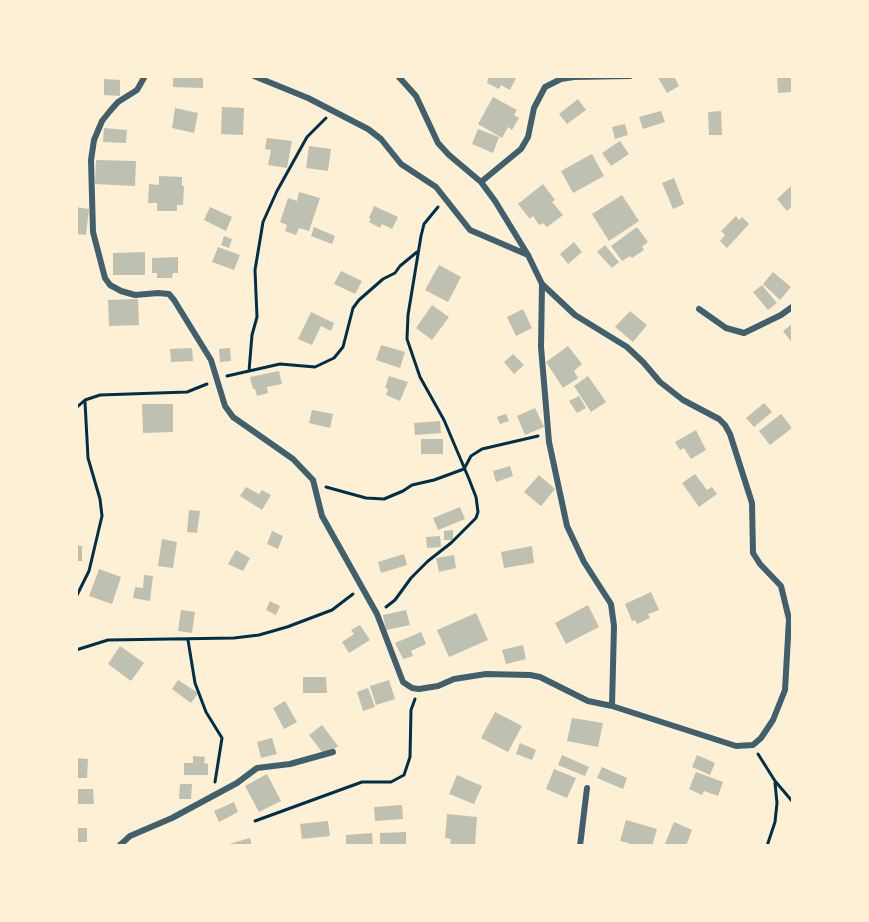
<!DOCTYPE html>
<html>
<head>
<meta charset="utf-8">
<style>
	body { margin:0 }
	#map { position:relative; width:869px; height:922px; overflow:hidden; background:#fdf0d5; font-family:"DM Sans",sans-serif }
	canvas { display:block }
	.frame { position:absolute; inset:0; border:78px solid #fdf0d5; pointer-events:none }
</style>
</head>
<body>
<div id="map">
<canvas width="869" height="922"></canvas>
<div class="frame"></div>
</div>
<script>
const ctx = document.querySelector('canvas').getContext('2d');
ctx.lineJoin = 'round';
function paint(path, color) {
  ctx.fillStyle = color;
  ctx.fill(path, 'evenodd');
}
function poly(rows) {
  const path = new Path2D();
  for (const r of rows) {
    path.moveTo(r[0], r[1]);
    for (let i = 2; i < r.length; i += 2) path.lineTo(r[i], r[i + 1]);
  }
  return path;
}
function strokePath(path, color, width, dash) {
  ctx.strokeStyle = color;
  ctx.lineWidth = width;
  ctx.lineCap = dash ? 'butt' : 'round';
  ctx.setLineDash(dash || []);
  ctx.stroke(path);
}
paint(poly([
	[173,76,203,76,203,88,173,87],
	[489,76,517,76,510,90,501,85,499,89,487,83],
	[657,76,674,76,679,86,667,93],
	[777,76,792,76,792,92,778,93],
	[104,79,120,80,120,96,104,95],
	[493,97,517,110,514,115,519,118,512,130,508,127,502,138,478,124],
	[578,99,586,110,567,124,559,114],
	[222,107,244,108,243,135,221,134],
	[175,108,198,113,194,133,172,128],
	[661,111,665,122,643,129,639,117],
	[721,111,722,135,709,135,708,112],
	[625,124,628,135,615,139,612,127],
	[104,128,127,130,126,143,103,142],
	[478,129,499,137,493,153,472,144],
	[267,138,292,141,287,168,268,165,271,150,265,149],
	[620,141,629,154,611,166,602,153],
	[309,146,331,149,328,171,306,168],
	[592,154,604,176,573,193,561,171],
	[96,160,136,161,135,186,95,184],
	[159,176,182,177,182,186,184,186,183,205,177,205,177,211,157,211,157,203,148,203,149,184,159,185],
	[674,178,684,204,673,209,662,183],
	[543,184,555,200,552,202,563,215,547,227,543,223,539,225,533,216,530,219,518,204],
	[792,185,792,206,787,211,777,199],
	[299,192,320,198,309,231,299,228,296,235,285,231,287,225,280,222,288,198,297,201],
	[622,195,639,221,609,241,592,214],
	[374,206,398,217,392,229,382,224,380,228,369,222,371,219,369,218],
	[76,207,89,209,86,235,76,234],
	[210,207,232,217,226,231,204,220],
	[736,216,739,220,742,217,749,224,727,248,720,241,725,235,721,231],
	[314,227,335,236,332,244,311,236],
	[637,227,648,242,642,247,644,250,632,258,630,256,622,261,611,246],
	[224,236,232,239,229,248,221,245],
	[574,242,582,252,568,264,560,254],
	[605,245,619,262,612,268,597,252],
	[218,247,240,255,234,270,212,262],
	[145,252,145,275,113,275,113,253],
	[178,257,178,273,173,273,172,278,157,278,157,273,152,273,152,258],
	[439,265,461,277,448,302,425,290],
	[341,271,362,281,355,294,334,284],
	[773,272,791,287,780,300,763,284],
	[762,285,777,303,768,310,753,292],
	[138,299,139,325,109,326,108,300],
	[432,305,449,317,432,340,416,328],
	[523,309,532,328,516,336,507,317],
	[630,311,647,325,633,342,615,327],
	[311,312,334,323,331,331,321,326,312,345,298,339],
	[792,324,792,343,783,331],
	[381,345,405,352,400,368,376,360],
	[568,346,582,364,574,371,578,378,563,388,546,362],
	[192,348,193,361,171,362,170,349],
	[230,348,231,361,220,362,219,349],
	[513,354,524,365,514,374,504,362],
	[279,371,282,384,267,387,268,393,257,396,255,389,253,389,250,377],
	[389,376,408,382,400,401,386,395,388,389,385,388],
	[588,376,606,402,591,412,574,386],
	[579,396,586,408,577,413,569,401],
	[764,403,772,412,754,427,746,418],
	[142,404,173,404,173,432,143,433],
	[535,408,544,427,525,435,517,416],
	[312,410,333,414,330,428,309,423],
	[506,414,509,421,500,424,497,417],
	[781,414,792,428,770,445,759,431],
	[440,421,441,433,415,435,414,423],
	[696,430,706,450,691,459,684,448,680,450,675,442],
	[421,439,443,439,443,454,421,454],
	[510,466,513,476,496,482,493,471],
	[695,474,707,490,712,487,717,494,699,507,682,483],
	[539,475,555,489,541,506,524,492],
	[246,487,259,494,262,490,271,495,262,510,240,496],
	[460,507,465,519,438,530,433,518],
	[189,510,200,511,197,533,187,532],
	[453,530,453,540,444,540,444,531],
	[272,531,283,536,278,549,267,544],
	[440,536,441,547,427,548,426,537],
	[162,539,177,542,173,568,158,566],
	[76,545,82,546,82,561,76,561],
	[532,546,534,563,504,568,501,552],
	[236,550,250,558,243,571,228,564],
	[404,554,407,565,381,573,378,562],
	[454,555,456,568,439,572,436,558],
	[99,569,121,577,112,604,89,596],
	[144,575,153,576,150,601,133,598,135,587,143,588],
	[651,592,659,610,648,614,650,618,637,624,635,620,632,621,625,604],
	[270,601,280,606,276,615,266,610],
	[588,605,599,627,566,644,555,623],
	[181,610,195,612,192,633,178,631],
	[406,610,410,625,386,630,383,615],
	[476,613,488,640,449,657,437,630],
	[360,625,370,640,349,653,342,642,354,634,351,630],
	[421,632,426,644,411,651,413,656,403,659,395,643],
	[523,645,526,659,506,664,502,650],
	[120,646,144,663,131,681,108,664],
	[303,677,326,677,327,693,303,693],
	[178,680,198,693,191,703,172,689],
	[389,680,395,699,376,705,370,686],
	[368,688,375,707,363,711,357,692],
	[285,701,297,722,284,729,273,708],
	[495,712,522,726,508,752,481,738],
	[572,718,603,723,598,747,567,741],
	[322,725,338,746,325,756,309,735],
	[272,738,277,754,261,758,257,742],
	[520,743,536,750,532,760,516,754],
	[562,755,589,767,585,776,558,765],
	[697,755,715,763,710,775,692,767],
	[193,756,205,757,204,763,208,764,208,775,184,775,184,763,193,763],
	[76,758,88,759,87,778,76,778],
	[602,767,627,778,623,789,597,778],
	[554,769,576,778,567,798,546,789],
	[696,772,723,782,718,796,704,791,702,795,689,789],
	[267,774,281,801,259,812,245,786],
	[457,775,482,786,474,804,449,794],
	[180,784,192,784,191,799,179,799],
	[76,789,93,789,94,804,76,804],
	[234,802,238,812,219,822,214,811],
	[402,805,403,819,375,821,374,807],
	[447,814,477,817,475,846,450,845,451,839,445,838],
	[626,820,657,829,652,846,628,846,629,843,620,841],
	[328,821,330,836,302,839,300,824],
	[674,822,692,830,686,846,664,846],
	[76,828,87,828,87,842,76,842],
	[406,832,406,846,380,846,380,833],
	[372,833,373,846,346,846,346,835],
	[250,838,252,846,225,846,225,845]
]), '#bec0b2');
strokePath(poly([
	[249,371,252,335,257,317,255,270,263,222,277,191,307,137,326,118],
	[227,376,280,364,315,367,334,358,343,347,353,308,359,300,383,279,395,273,400,266,417,252],
	[76,408,85,400,100,395,187,392,207,384],
	[326,487,366,498,384,499,403,491,412,485,434,480,464,469,471,456,482,449,538,436],
	[76,597,89,571,102,516,100,499,88,458,85,402],
	[386,607,395,600,411,578,428,561,451,543,476,518,478,512,476,497,469,479,444,420,420,377,407,339,408,315,421,236,424,224,438,207],
	[188,640,195,683,206,712,222,738,215,782],
	[76,650,108,640,234,638,259,635,287,627,332,610,353,594],
	[758,754,775,781,792,801],
	[255,821,362,782,391,782,404,775,410,757,411,710,415,699],
	[767,846,775,822,777,803,775,783]
]), '#003049', 3);
strokePath(poly([
	[145,76,137,90,118,102,110,111,102,121,94,140,91,160,93,232,105,278,110,285,121,291,135,295,158,293,169,294,174,300,211,360,225,406,233,417,293,459,313,480,322,516,377,614,403,682,412,688,419,689,438,686,454,679,486,674,530,675,540,677,588,701,612,706,736,746,753,745,761,738,773,720,785,690,789,619,781,586,760,564,753,553,752,503,730,434,725,425,719,419,683,400,660,382,643,362,627,347,575,315,542,284,528,255,495,201,481,182,449,155,438,143,416,96,398,76],
	[254,76,308,98,368,129,381,139,401,164,436,187,470,230,528,255],
	[481,182,521,149,528,137,534,108,545,87,561,79,574,77,630,76],
	[542,284,541,347,549,442,567,526,584,562,611,604,614,626,612,706],
	[699,309,726,328,744,333,781,315,792,307],
	[119,846,130,836,172,818,237,783,257,768,290,764,333,752],
	[580,846,587,788]
]), '#3f606c', 6);
</script>
</body>
</html>
